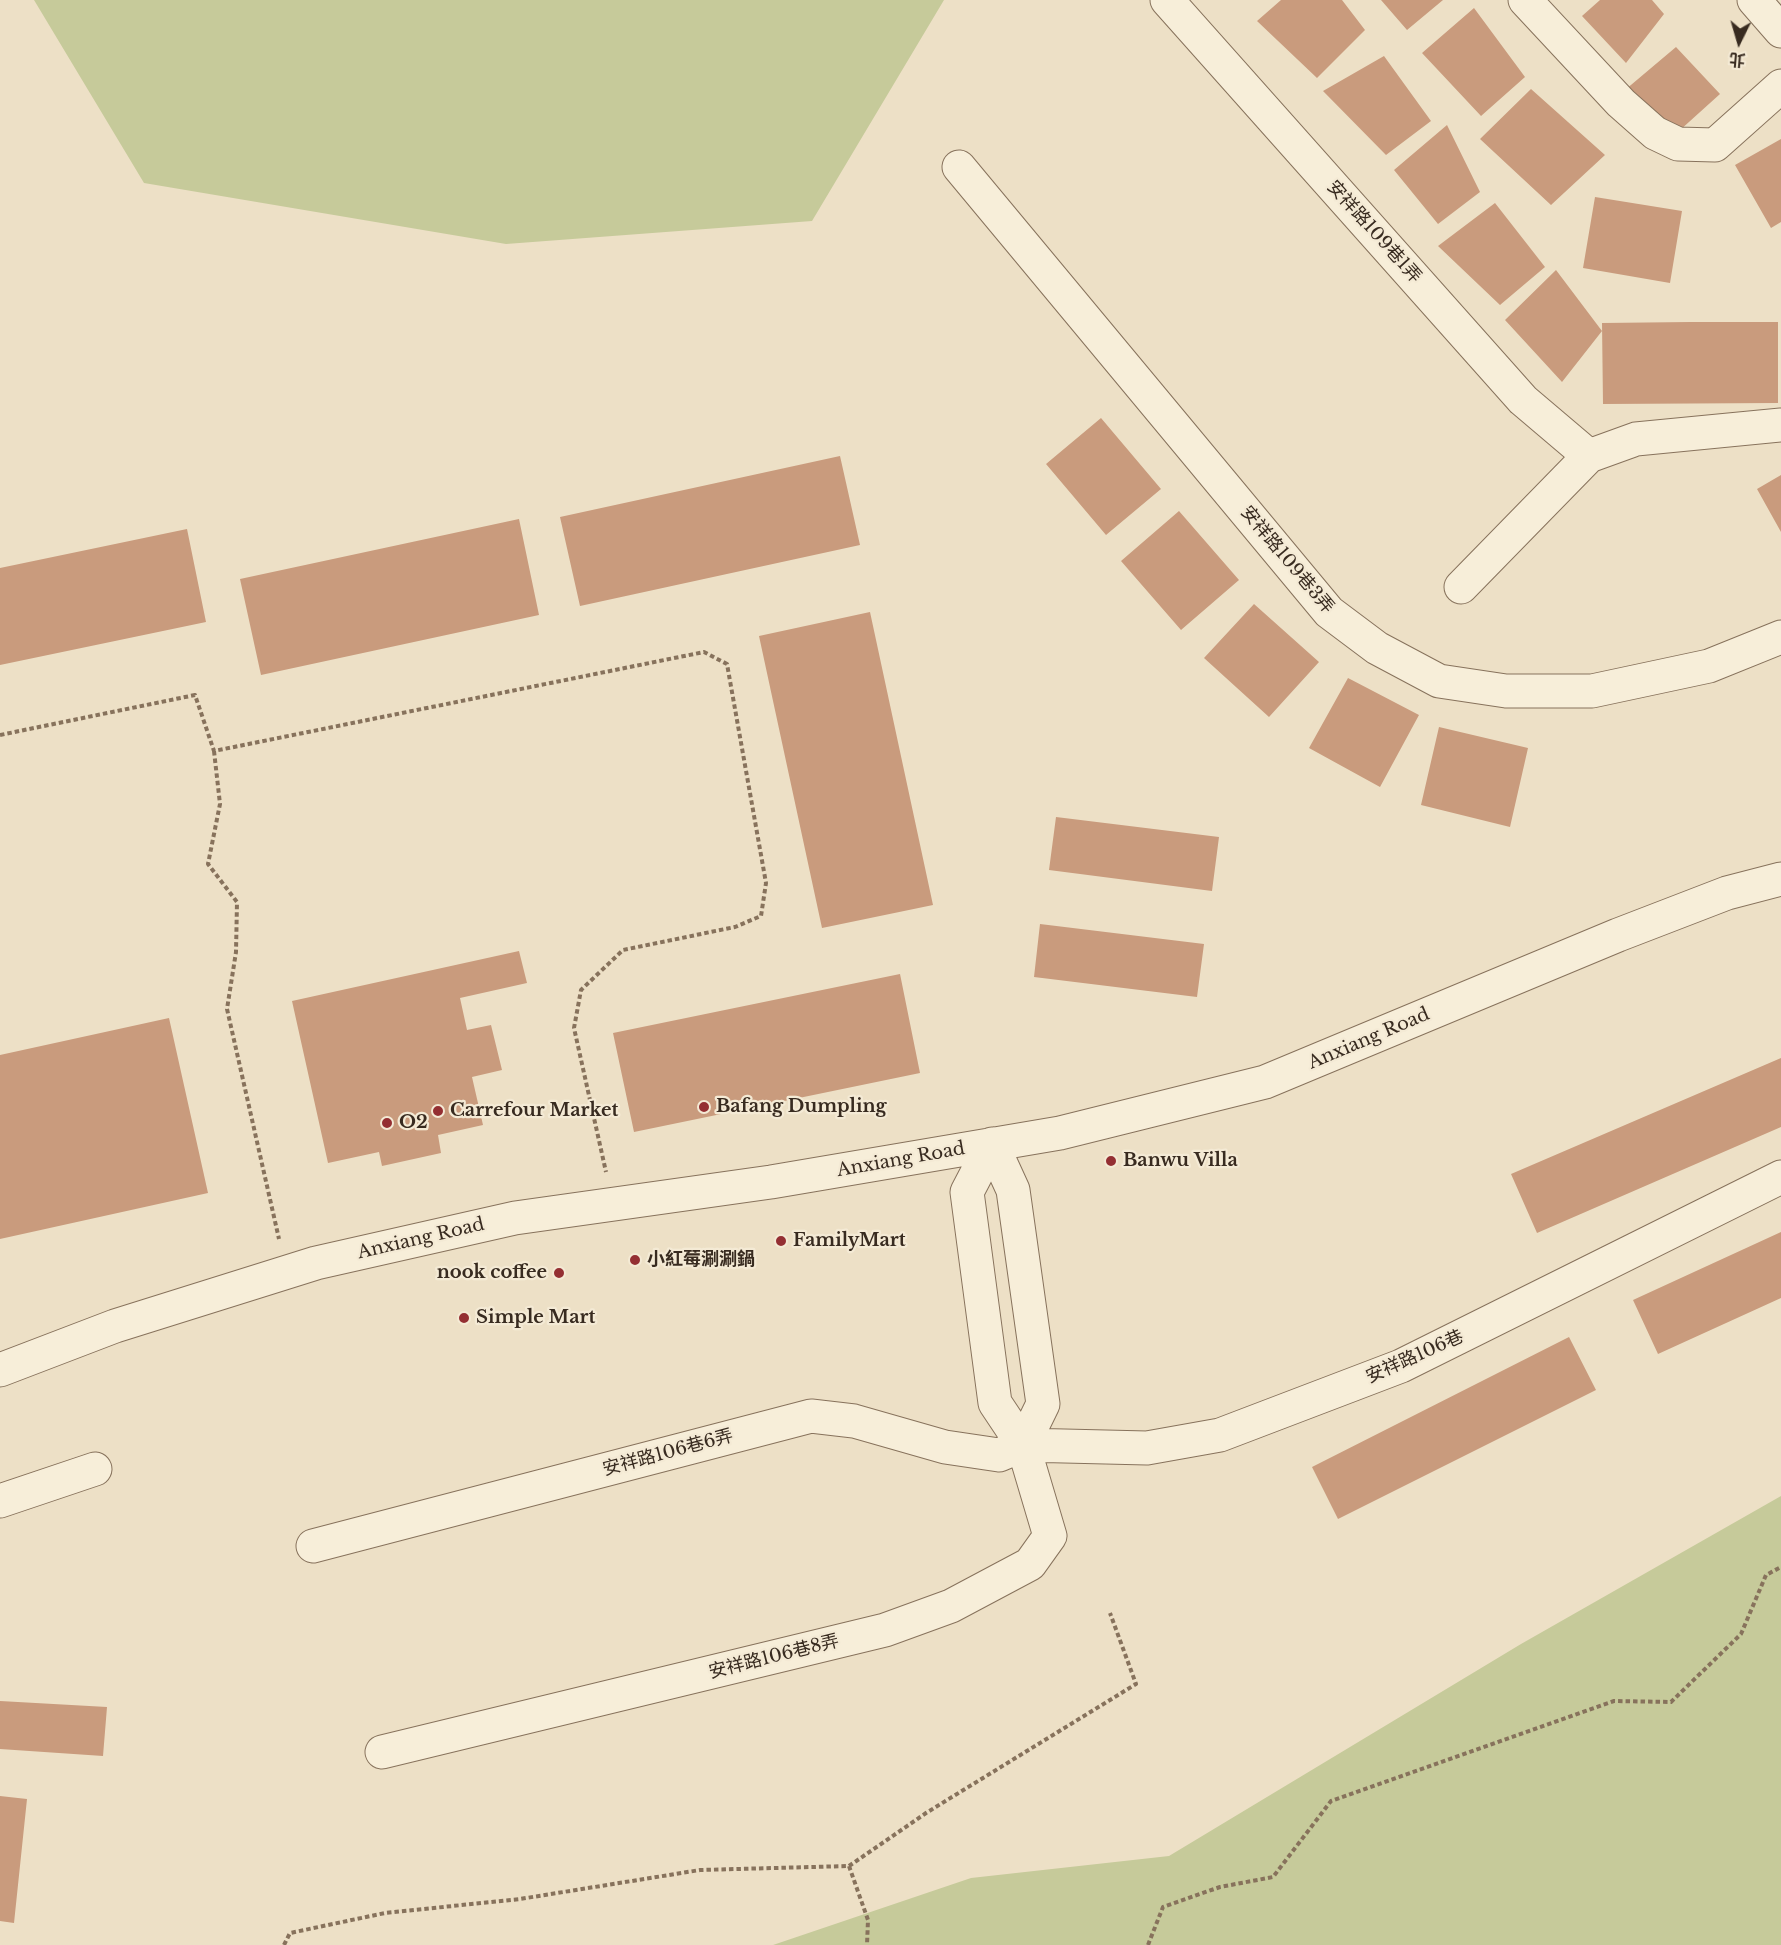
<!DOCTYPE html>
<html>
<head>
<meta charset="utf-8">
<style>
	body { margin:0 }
	#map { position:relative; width:1781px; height:1945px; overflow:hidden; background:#ede0c6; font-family:"Libre Baskerville","Noto Sans TC",serif }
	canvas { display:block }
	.north { position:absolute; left:1709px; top:12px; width:60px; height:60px; -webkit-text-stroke:4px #f4ead5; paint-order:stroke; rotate:185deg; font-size:16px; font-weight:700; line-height:24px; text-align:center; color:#382b20 }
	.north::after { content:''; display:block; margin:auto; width:21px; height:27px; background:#382b20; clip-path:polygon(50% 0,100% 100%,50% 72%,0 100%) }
</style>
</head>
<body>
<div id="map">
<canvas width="1781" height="1945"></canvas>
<div class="north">北</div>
</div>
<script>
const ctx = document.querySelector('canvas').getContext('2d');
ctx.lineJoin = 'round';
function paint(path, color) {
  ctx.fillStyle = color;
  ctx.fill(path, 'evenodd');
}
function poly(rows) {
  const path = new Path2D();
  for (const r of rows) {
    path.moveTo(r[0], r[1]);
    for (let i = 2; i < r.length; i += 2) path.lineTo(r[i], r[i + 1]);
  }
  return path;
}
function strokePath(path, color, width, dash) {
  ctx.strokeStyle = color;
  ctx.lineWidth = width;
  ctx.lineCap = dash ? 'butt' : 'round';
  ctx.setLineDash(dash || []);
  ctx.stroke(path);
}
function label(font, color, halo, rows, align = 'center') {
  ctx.font = font + ' "Libre Baskerville","Noto Sans TC",serif';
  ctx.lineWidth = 4.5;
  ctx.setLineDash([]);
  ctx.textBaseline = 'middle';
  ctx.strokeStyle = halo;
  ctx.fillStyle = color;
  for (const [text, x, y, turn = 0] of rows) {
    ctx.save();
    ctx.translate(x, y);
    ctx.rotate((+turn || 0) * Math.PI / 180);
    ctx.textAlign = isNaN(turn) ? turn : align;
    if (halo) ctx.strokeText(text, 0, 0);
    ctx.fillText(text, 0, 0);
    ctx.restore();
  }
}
paint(poly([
	[34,0,944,0,812,221,506,244,144,183],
	[1781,1496,1781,1945,773,1945,971,1878,1169,1856,1521,1644]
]), '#c6ca9a');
paint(poly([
	[1281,0,1342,0,1365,30,1317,78,1257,21],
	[1381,0,1443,0,1407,30],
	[1600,0,1652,0,1664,14,1626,63,1582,16],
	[1474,8,1525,77,1481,116,1422,53],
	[1676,47,1720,94,1679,131,1625,90],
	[1384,56,1431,121,1386,155,1323,91],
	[1531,89,1605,155,1551,205,1480,139],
	[1447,125,1480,192,1438,224,1394,170],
	[1781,139,1781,222,1771,228,1735,165],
	[1595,197,1682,211,1670,283,1583,268],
	[1495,203,1545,267,1500,305,1438,246],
	[1556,270,1602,331,1562,382,1505,320],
	[1690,322,1778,322,1778,403,1603,404,1602,323],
	[1101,418,1161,489,1106,535,1046,464],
	[840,456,860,545,580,606,560,517],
	[1781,475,1781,532,1757,489],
	[1179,511,1239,580,1181,630,1121,561],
	[519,519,539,615,261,675,240,579],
	[187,529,206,622,0,665,0,568],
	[1254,604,1319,662,1269,717,1204,658],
	[870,612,933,905,822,928,759,636],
	[1348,678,1419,715,1380,787,1309,748],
	[1439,727,1528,748,1510,827,1421,805],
	[1056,817,1219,837,1212,891,1049,870],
	[1040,924,1204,944,1197,997,1034,977],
	[519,951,527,983,460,998,467,1030,491,1025,502,1070,472,1077,483,1125,438,1135,441,1153,382,1166,379,1152,328,1163,292,1001],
	[900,974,920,1073,634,1132,613,1033],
	[169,1018,208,1193,0,1239,0,1055],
	[1781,1058,1781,1127,1537,1233,1511,1174],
	[1781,1232,1781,1298,1658,1354,1633,1300],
	[1569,1337,1596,1390,1338,1519,1312,1467],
	[0,1701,107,1707,103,1756,0,1749],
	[0,1796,27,1799,14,1923,0,1921]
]), '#c99b7d');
const minor = poly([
	[1167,0,1523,400,1589,456],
	[1525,0,1621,103,1655,133,1678,144,1715,145,1781,86],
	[1754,0,1781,31],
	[959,167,1329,612,1377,648,1439,681,1506,691,1592,691,1709,666,1781,637],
	[1461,587,1589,456,1636,439,1781,425],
	[992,1144,1013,1190,1043,1404,1023,1445],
	[0,1370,115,1326,316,1263,515,1218,771,1182,1060,1133,1265,1082,1618,935,1727,893,1781,879],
	[0,1501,95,1469],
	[313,1546,811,1416,854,1421,945,1447,999,1455,1023,1445,1147,1448,1220,1435,1401,1366,1781,1177],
	[382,1752,885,1630,951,1606,1030,1564,1050,1536,1023,1445,995,1403,967,1192,992,1144]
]);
strokePath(minor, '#87725c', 35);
strokePath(poly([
	[0,735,195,695,214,751,704,652,727,664,766,883,761,916,735,927,623,950,581,990,574,1028,606,1172],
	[214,751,220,804,208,864,237,902,236,952,227,1009,279,1239],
	[849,1866,868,1920,867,1945],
	[284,1945,290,1933,385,1913,520,1899,700,1870,849,1866,926,1813,1136,1684,1110,1613],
	[1148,1945,1163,1907,1220,1887,1273,1877,1331,1801,1614,1701,1671,1702,1741,1634,1766,1575,1781,1567]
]), '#87725c', 4, [4.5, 3]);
strokePath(minor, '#f7eed9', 33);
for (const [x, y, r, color] of [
	[704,1107,6,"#942f32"],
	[438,1111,6,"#942f32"],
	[387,1123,6,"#942f32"],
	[1111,1161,6,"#942f32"],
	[781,1241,6,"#942f32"],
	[635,1260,6,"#942f32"],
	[559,1273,6,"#942f32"],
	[464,1318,6,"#942f32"]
]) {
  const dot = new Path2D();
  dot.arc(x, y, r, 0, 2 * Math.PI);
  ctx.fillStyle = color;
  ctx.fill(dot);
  strokePath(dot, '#f4ead5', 2);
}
label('18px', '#382b20', '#f4ead5', [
	["安祥路109巷1弄",1374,232,48],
	["安祥路109巷3弄",1287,560,50],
	["Anxiang Road",1369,1039,-23],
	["Anxiang Road",901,1160,-10],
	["Anxiang Road",421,1239,-13],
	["安祥路106巷",1415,1357,-24],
	["安祥路106巷6弄",668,1453,-15],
	["安祥路106巷8弄",774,1657,-14]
]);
label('bold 18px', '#382b20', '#f4ead5', [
	["Bafang Dumpling",716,1107],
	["Carrefour Market",450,1111],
	["O2",399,1123],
	["Banwu Villa",1123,1161],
	["FamilyMart",793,1241],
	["小紅莓涮涮鍋",647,1260],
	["nook coffee",547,1273,"right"],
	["Simple Mart",476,1318]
], 'left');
</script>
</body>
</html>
